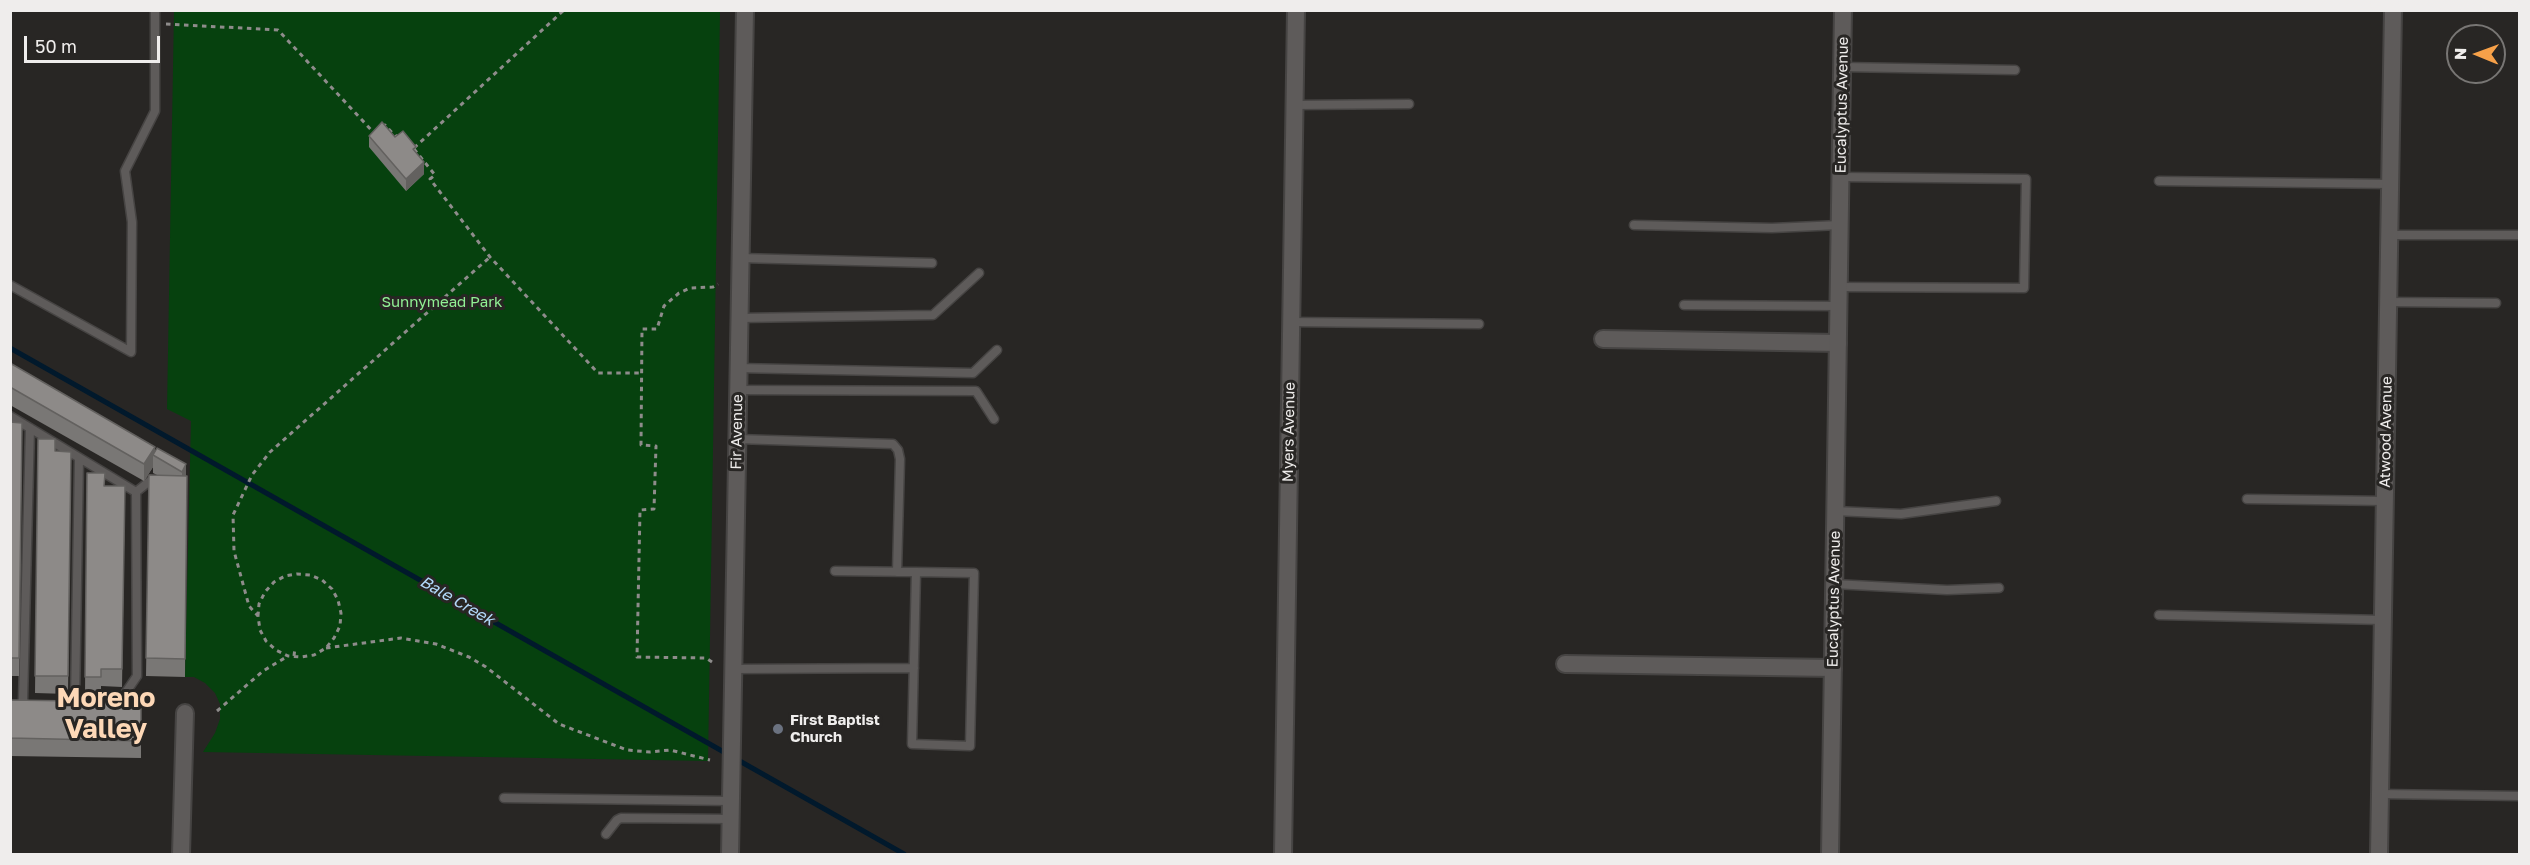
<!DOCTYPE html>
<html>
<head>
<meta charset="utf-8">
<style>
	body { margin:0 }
	#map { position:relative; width:2530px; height:865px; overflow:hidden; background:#282624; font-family:"Golos Text",sans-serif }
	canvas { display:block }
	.frame { position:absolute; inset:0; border:12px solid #efedec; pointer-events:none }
	.north { position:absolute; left:2446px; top:24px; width:60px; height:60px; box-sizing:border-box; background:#282624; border:2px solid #787674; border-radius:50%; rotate:271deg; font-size:16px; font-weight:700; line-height:24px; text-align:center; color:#efedec }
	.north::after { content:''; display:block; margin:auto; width:21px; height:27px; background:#f7a149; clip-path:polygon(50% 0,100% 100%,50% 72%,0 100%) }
	.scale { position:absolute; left:24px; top:36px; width:136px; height:27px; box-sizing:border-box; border:3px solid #efedec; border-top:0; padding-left:8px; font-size:18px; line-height:21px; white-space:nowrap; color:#efedec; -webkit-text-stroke:4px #282624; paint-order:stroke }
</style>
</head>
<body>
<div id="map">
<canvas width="2530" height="865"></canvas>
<div class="frame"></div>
<div class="north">N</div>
<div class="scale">50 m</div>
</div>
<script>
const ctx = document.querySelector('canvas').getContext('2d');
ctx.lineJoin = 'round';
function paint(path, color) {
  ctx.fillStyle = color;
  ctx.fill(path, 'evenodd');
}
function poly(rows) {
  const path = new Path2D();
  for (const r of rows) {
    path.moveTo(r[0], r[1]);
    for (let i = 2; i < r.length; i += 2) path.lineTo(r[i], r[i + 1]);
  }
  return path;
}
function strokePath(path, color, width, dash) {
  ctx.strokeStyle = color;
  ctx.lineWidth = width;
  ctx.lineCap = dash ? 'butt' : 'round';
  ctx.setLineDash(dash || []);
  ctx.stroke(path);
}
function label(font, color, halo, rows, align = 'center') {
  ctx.font = font + ' "Golos Text",sans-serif';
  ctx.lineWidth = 6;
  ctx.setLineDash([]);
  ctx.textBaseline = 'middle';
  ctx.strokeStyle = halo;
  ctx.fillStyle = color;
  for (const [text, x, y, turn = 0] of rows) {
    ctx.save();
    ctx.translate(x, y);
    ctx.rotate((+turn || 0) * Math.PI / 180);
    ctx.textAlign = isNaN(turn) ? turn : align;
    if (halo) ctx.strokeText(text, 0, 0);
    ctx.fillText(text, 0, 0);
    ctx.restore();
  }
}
paint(poly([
	[174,11,720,11,708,761,203,752,215,733,220,719,220,704,215,693,205,683,194,677,185,677,191,421,167,409]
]), '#06410e');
strokePath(poly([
	[10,348,904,854]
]), '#01192c', 5);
const service = poly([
	[1842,67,2015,70],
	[1295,105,1409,104],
	[2159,181,2390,184],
	[1634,225,1772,228,1840,225],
	[2389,235,2520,235],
	[740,258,932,263],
	[10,285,131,352,132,222,125,171,155,111,155,10],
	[1839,287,2024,288,2026,179,1841,177],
	[2388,302,2496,303],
	[1684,305,1839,306],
	[739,318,933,315,979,273],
	[1291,322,1479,324],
	[738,368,973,373,997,350],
	[738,390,976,391,994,419],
	[10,416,136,492],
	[737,439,893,444,898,450,900,459,897,572],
	[136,492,151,480,158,483],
	[2247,499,2385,501],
	[1835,511,1901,514,1996,501],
	[835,571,916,572,912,744,970,746,974,573,916,572],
	[1834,584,1947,590,1999,588],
	[2159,615,2383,620],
	[733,669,914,668],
	[23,701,30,428],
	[75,702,79,458],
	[111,703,118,704,137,676,136,492],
	[2380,794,2520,796],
	[504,798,731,801],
	[606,834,617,820,621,818,731,819]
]);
const minor = poly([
	[1603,339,1838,343],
	[1565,664,1833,668],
	[181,854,185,713],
	[730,854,745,10],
	[1283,854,1296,10],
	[2379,854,2393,10]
]);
const tertiary = poly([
	[1830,854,1843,10]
]);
strokePath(service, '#464443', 11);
strokePath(minor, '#464443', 20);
strokePath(tertiary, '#464443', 20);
strokePath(poly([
	[166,24,278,30,375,134],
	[382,127,385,125,396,137,398,135],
	[414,148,564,10],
	[414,149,435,175,430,179,490,257,598,373,641,373],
	[258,616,259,604,265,592,274,582,285,576,297,574,310,575,322,580,332,589,338,600,341,613,340,626,334,638,326,648,314,655,301,657,288,656,276,650,266,641,260,630,258,616,249,606,234,551,233,515,252,475,270,452,490,257],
	[326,648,401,638,436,644,469,657,486,667,559,724,627,750,650,752,670,750,710,760],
	[294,656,295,648],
	[712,662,706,658,637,657,640,510,654,509,656,446,641,445,642,329,657,329,664,306,679,293,690,288,713,287,718,284],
	[217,711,263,671,288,656]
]), '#8e8c8b', 3, [4.5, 4.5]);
strokePath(service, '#5e5b5a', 8);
strokePath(minor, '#5e5b5a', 16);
strokePath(tertiary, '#5e5b5a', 16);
paint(poly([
	[369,136,395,137,416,153,424,174,406,191,369,147],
	[10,363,155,452,186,464,185,677,146,676,149,475,157,475,153,473,153,467,144,481,10,405],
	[10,422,22,423,19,676,10,676],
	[38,439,55,451,71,452,68,694,35,693],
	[87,473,105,486,125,486,122,687,101,686,101,694,85,694],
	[10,700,141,702,141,758,10,756]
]), '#797775');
paint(poly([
	[424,162,424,174,406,191,406,179],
	[155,447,155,456,153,455,153,467,144,481,144,464],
	[186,464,186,482,182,490,182,472]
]), '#63615f');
const building = poly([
	[382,122,395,137,403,131,416,147,413,149,424,162,406,179,369,136,382,122],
	[10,363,155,447,144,464,10,387,10,363],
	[10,422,22,423,19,658,10,658,10,422],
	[38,439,55,439,55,451,71,452,68,676,35,676,38,439],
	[157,448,186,464,182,472,153,455,157,448],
	[87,473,105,473,104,486,125,486,122,669,101,669,101,677,85,677,87,473],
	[149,475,187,476,185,659,146,658,149,475],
	[10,700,141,702,141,741,10,738,10,700]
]);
paint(building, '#8d8a88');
strokePath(building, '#63615f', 1.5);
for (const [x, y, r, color] of [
	[778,729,6,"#6b7280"]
]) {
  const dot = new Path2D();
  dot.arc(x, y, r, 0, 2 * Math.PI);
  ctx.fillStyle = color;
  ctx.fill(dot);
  strokePath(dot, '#282624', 2);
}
label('15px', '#efedec', '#282624', [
	["Eucalyptus Avenue",1842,105,-89],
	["Fir Avenue",737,432,-89],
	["Myers Avenue",1289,432,-89],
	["Atwood Avenue",2386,432,-89],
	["Eucalyptus Avenue",1834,599,-89]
]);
label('15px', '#91f194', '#282624', [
	["Sunnymead Park",442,302]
]);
label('bold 15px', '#efedec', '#282624', [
	["First Baptist",790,720],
	["Church",790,737]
], 'left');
label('italic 16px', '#b2d9fa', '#282624', [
	["Bale Creek",457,601,30]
]);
label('bold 27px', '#fdd8b7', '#282624', [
	["Moreno",106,698],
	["Valley",106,729]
]);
</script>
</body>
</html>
